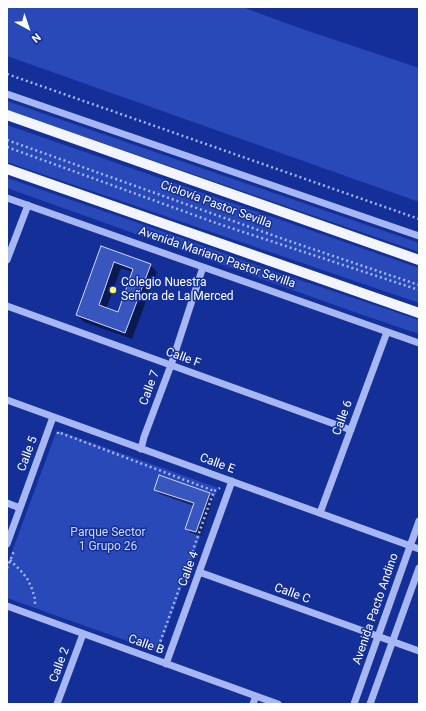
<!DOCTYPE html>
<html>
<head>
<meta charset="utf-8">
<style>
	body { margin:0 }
	#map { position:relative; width:426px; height:711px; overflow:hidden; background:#143098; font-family:Roboto,sans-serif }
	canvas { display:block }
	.frame { position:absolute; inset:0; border:8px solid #fff; pointer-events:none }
	.north { position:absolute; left:8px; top:8px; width:40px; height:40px; -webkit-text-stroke:3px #143098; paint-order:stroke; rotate:140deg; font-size:11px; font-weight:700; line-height:16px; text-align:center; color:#fff }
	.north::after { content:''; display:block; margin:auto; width:14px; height:18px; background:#fff; clip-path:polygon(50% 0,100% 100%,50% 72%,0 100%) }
</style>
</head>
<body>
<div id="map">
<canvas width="426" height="711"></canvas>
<div class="frame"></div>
<div class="north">N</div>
</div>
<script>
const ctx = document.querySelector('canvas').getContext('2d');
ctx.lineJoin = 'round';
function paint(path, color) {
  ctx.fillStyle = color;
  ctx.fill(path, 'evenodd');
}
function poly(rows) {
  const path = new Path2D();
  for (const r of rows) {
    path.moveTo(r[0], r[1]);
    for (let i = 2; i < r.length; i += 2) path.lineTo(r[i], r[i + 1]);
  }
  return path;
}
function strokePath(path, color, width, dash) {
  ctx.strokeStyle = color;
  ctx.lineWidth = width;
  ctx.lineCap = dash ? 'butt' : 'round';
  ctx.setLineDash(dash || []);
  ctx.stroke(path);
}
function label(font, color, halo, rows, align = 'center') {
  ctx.font = font + ' Roboto,sans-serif';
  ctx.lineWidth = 3;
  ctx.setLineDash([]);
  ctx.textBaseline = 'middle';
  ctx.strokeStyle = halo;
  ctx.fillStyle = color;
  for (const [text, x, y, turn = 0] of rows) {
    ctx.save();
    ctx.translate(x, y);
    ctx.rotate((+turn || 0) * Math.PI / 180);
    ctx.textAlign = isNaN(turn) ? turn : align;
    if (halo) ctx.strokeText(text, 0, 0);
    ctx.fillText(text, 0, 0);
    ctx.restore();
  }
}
paint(poly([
	[7,7,242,7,305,30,419,68,419,202,7,56],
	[7,101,419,243,419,252,7,110],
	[7,125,419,268,419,303,7,162],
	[7,178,179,237,264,268,419,320,419,334,357,313,7,188],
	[57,430,218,488,158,652,7,598,7,565]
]), '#2949b8');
paint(poly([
	[101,247,150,265,157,272,132,339,84,322,77,315],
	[121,268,132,272,118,313,106,309],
	[155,490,210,493,214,498,201,536,191,533,186,529,194,506,160,494]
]), '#0007');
const building = poly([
	[101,246,151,264,125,333,76,315,101,246],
	[114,262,133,269,118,312,99,305,114,262],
	[159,475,210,493,196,532,185,529,194,503,154,490,159,475]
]);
paint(building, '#3856be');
strokePath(building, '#ced9fd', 1);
strokePath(poly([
	[7,74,419,219],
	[7,140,286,240,419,285],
	[7,147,216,223,419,290],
	[58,434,58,432,214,491],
	[10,560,23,573,28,580,32,589,35,599,35,606],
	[7,568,14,551],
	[157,651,214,491,220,488]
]), '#a6b7f3', 2.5, [2, 3]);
strokePath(poly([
	[7,94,419,236],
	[7,198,419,343],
	[7,260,28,205],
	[7,306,351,430],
	[7,400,419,549],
	[141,449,144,437,171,365,203,267],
	[7,503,20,508],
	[320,513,387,332],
	[7,544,53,417],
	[199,572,419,651],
	[7,606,278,704],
	[166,664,232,481],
	[57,704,83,634],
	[253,704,256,696],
	[354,704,419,521],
	[370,704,419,568]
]), '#a6b7f3', 7);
strokePath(poly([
	[7,115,419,260],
	[7,169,419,313]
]), '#f2f4ff', 10);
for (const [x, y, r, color] of [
	[113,290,4,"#fff568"]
]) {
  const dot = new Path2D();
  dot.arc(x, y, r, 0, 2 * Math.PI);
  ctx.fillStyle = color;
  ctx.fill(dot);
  strokePath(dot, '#143098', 1.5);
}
label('12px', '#fff', '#143098', [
	["Ciclovía Pastor Sevilla",216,205,20],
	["Avenida Mariano Pastor Sevilla",217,258,19],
	["Calle F",183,358,20],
	["Calle 7",150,388,-70],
	["Calle 6",343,418,-70],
	["Calle 5",28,454,-70],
	["Calle E",217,464,20],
	["Calle 4",189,569,-70],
	["Calle C",292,594,20],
	["Avenida Pacto Andino",376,609,-71],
	["Calle B",146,645,20],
	["Calle 2",60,665,-70]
]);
label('12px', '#fff', '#143098', [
	["Colegio Nuestra",121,283],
	["Señora de La Merced",121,297]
], 'left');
label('12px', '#ced9fd', '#143098', [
	["Parque Sector",108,533],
	["1 Grupo 26",108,547]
]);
</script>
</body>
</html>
